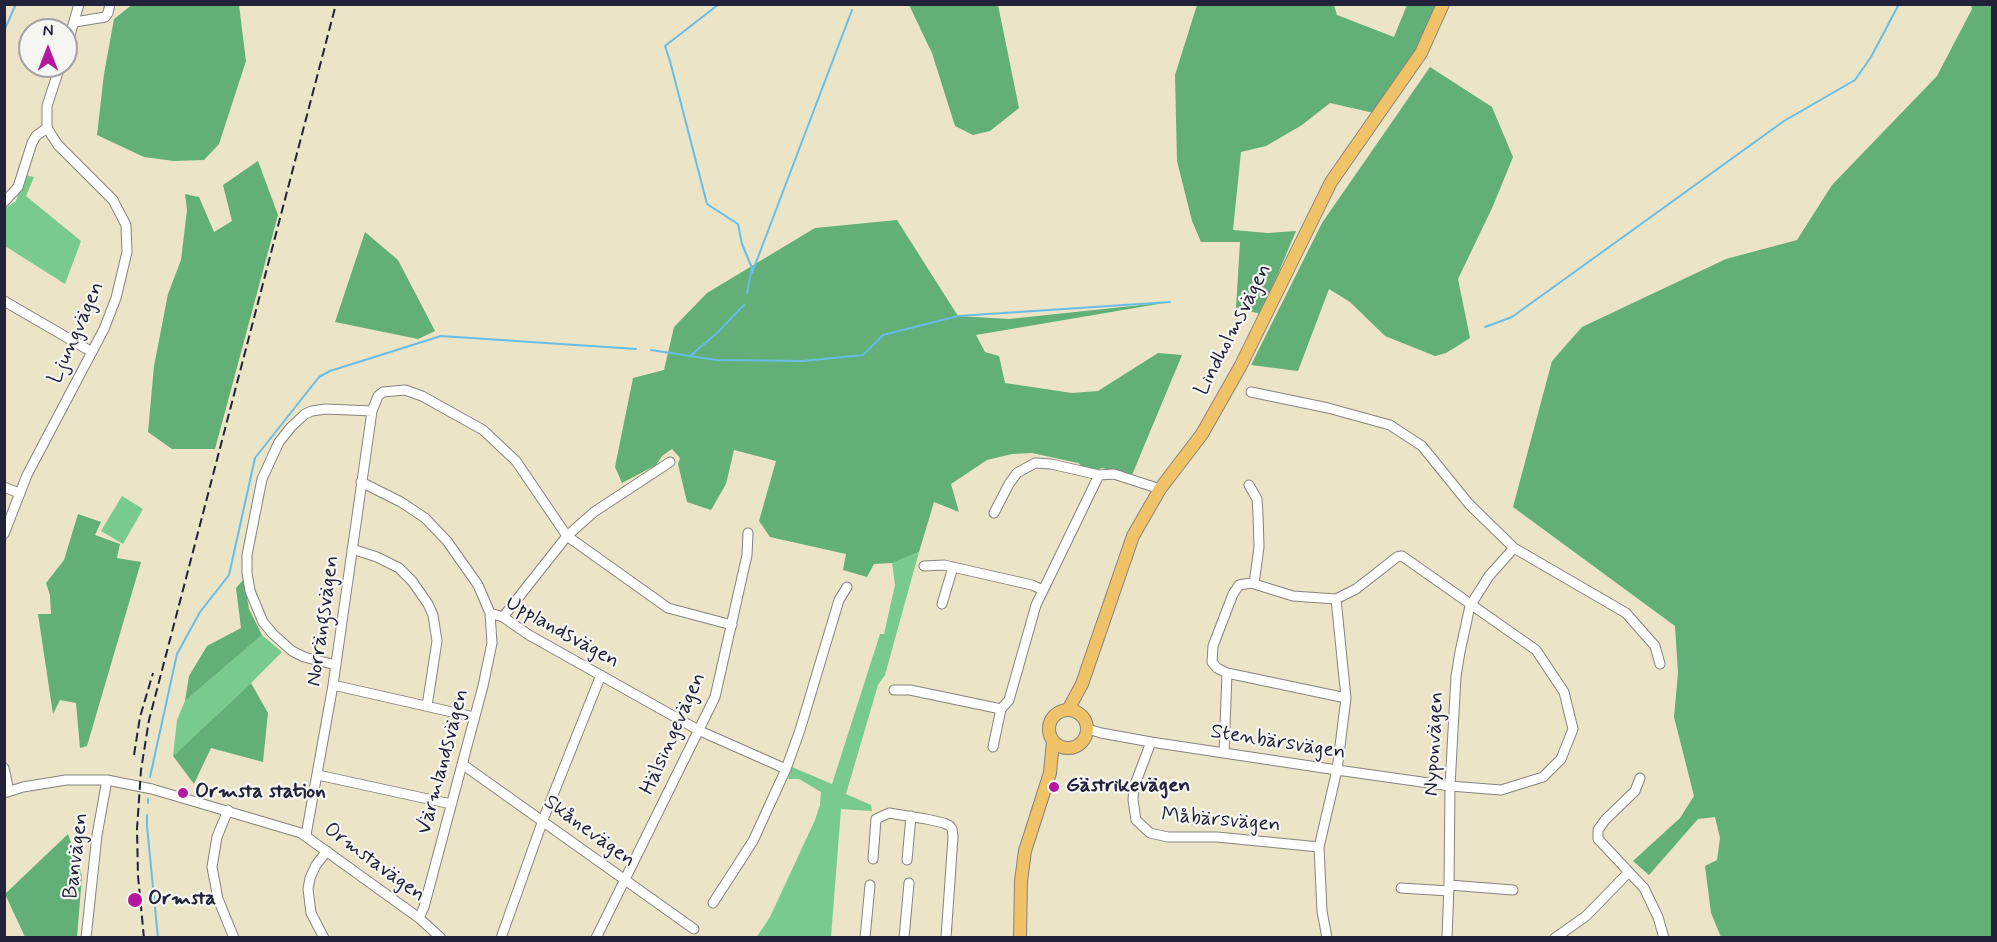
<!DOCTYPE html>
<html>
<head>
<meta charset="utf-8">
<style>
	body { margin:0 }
	#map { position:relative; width:1997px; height:942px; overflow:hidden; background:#ebe4c6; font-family:Mynerve,sans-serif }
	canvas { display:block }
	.frame { position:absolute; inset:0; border:6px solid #22223b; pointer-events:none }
	.north { position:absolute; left:18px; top:18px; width:60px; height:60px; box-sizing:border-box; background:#f6f6f2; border:2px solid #a1a1a9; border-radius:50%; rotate:0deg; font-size:16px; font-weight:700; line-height:24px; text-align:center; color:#22223b }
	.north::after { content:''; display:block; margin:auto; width:21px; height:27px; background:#b5179e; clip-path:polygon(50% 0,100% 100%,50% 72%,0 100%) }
</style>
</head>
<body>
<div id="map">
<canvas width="1997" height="942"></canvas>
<div class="frame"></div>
<div class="north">N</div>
</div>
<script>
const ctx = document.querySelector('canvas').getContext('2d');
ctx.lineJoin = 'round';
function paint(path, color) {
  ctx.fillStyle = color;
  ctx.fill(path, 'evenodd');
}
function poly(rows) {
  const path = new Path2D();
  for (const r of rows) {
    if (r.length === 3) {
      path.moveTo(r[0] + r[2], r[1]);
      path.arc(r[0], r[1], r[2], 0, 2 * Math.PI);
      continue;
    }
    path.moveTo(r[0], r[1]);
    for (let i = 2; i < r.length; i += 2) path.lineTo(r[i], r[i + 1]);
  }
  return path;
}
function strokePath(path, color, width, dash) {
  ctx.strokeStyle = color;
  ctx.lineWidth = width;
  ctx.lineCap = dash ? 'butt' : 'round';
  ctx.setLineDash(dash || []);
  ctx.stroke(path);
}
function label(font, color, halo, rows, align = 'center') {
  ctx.font = font + ' Mynerve,sans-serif';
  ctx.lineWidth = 4.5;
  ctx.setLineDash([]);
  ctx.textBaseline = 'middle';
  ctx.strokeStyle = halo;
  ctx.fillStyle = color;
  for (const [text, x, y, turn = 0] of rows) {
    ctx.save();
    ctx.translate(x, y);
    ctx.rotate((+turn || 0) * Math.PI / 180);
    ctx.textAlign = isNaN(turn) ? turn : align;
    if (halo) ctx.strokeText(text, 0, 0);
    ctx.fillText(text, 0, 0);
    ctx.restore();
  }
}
paint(poly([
	[25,175,34,177,26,196,81,241,65,284,5,246,4,209,16,201],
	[122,496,143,509,123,544,101,531],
	[919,552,885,675,878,685,846,794,871,805,872,811,841,809,831,937,756,938,770,917,815,820,820,805,821,792,799,779,788,779,792,767,832,784,880,634,884,634,895,585,892,563],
	[262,635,282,652,251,683,173,756,177,720,185,701]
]), '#78cb8d');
paint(poly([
	[133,4,239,5,246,61,219,144,204,160,174,161,144,157,97,135,104,74,114,19],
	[909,5,998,5,1019,108,990,131,973,135,955,126,932,53],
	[1197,5,1334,5,1337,15,1394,37,1407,5,1437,5,1418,49,1374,113,1330,103,1302,125,1266,146,1241,152,1233,230,1268,233,1296,231,1261,314,1236,308,1240,242,1201,242,1192,221,1177,161,1175,75],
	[1971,5,1992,5,1992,937,1721,937,1711,913,1705,866,1717,860,1720,838,1715,817,1698,819,1649,875,1633,861,1680,818,1694,796,1674,717,1678,673,1675,626,1513,507,1552,361,1582,327,1726,259,1797,240,1832,185,1937,76,1972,9],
	[1430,67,1492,107,1513,157,1493,206,1458,279,1470,338,1446,353,1435,356,1385,336,1350,302,1329,289,1298,371,1251,365,1322,223],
	[258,161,278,215,215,449,172,449,148,432,154,366,168,294,181,260,187,210,185,194,199,197,214,232,232,221,223,185],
	[897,220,958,316,1009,319,1170,302,976,335,985,352,999,356,1005,383,1072,393,1098,391,1158,353,1182,355,1132,475,1102,468,1091,473,1078,463,1032,453,1012,454,987,460,951,484,959,512,934,502,919,552,892,563,874,564,867,577,843,570,846,554,770,537,759,521,776,461,734,450,726,484,711,510,687,502,678,464,680,458,672,449,662,456,656,465,622,483,615,467,633,378,664,370,674,327,707,293,815,228],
	[365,232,398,260,435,331,418,339,335,322],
	[78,514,101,522,95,535,120,544,117,558,141,562,87,746,80,748,76,703,60,700,53,714,38,614,51,614,50,595,46,583,64,560],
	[244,579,249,609,262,635,185,701,189,676,207,646,241,628,236,588],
	[251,683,268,713,263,762,211,748,194,784,173,756],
	[68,834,82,876,77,937,25,937,5,894]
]), '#62af78');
strokePath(poly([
	[719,4,665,46,670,61,707,204,738,224,742,244,752,268,747,293],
	[4,31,16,4],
	[752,273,852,10],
	[1485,327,1512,317,1784,121,1855,80,1871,57,1899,4],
	[651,350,716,360,803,361,863,355,883,335,958,316,1170,302],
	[690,356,718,332,744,305],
	[150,777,177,654,200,612,229,575,255,458,319,377,330,371,441,336,636,349],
	[148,803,148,799],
	[147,815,147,826,158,938]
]), '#6abde6', 2);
const minor = poly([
	[75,22,105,17,108,13,110,4],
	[66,49,79,4],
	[4,202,18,187,32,143,36,136,47,128],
	[4,301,92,352],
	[1251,392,1328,408,1390,425,1422,446,1469,504,1514,548,1626,613,1655,646,1660,664],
	[361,482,401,502,425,518,447,541,478,585,490,613,503,617,529,635,700,731,786,769,800,730,839,600,847,587],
	[1249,485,1257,499,1258,514,1259,547,1254,584],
	[4,487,19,493],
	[994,513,1009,484,1017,473,1035,463,1051,464,1099,475,1114,474,1160,489],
	[4,534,27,475,104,329,116,298,127,252,126,225,113,200,58,145,47,128,47,106,60,66],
	[352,549,377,557,399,568,412,581,428,604,433,615,437,641,427,706],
	[924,566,944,565,1032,585,1043,590],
	[942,604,953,567],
	[503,617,567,536,594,512,670,462],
	[336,665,304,657,292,651,273,634,263,622,250,591,247,573,247,555,262,479,279,442,291,427,305,414,312,411,326,409,372,411],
	[333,685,474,717],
	[894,690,910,690,1001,709,1009,700,1036,605,1099,475],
	[1088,729,1101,733,1151,742,1337,770,1450,786,1501,790,1543,777,1561,759,1573,729,1564,692,1536,650,1402,556,1397,557,1356,589,1336,599,1293,596,1251,583,1239,585,1233,594,1213,646,1212,662,1217,668,1227,673,1346,698],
	[1151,742,1134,787,1133,800,1136,820,1150,833,1168,837,1217,837,1319,847],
	[993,747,1001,709],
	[1224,753,1227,673],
	[462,764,694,929],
	[4,768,9,791],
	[318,775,451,804],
	[1640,778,1635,791,1605,820,1598,830,1598,839,1644,888,1658,917,1664,938],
	[4,793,23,787,66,780,107,780,152,789,301,833,419,918,441,938],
	[228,810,217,837,212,867,218,899,234,938],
	[306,835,333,685,372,411,378,396,383,392,405,390,422,396,483,430,516,461,567,536,668,608,732,625],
	[873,859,876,819,889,813,926,819,944,823,950,826,952,829,953,837,946,938],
	[907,860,911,816],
	[1449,885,1513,890],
	[1401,888,1449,891],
	[713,903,753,841,786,769],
	[419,918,424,907,483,686,492,643,490,613],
	[86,938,97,835,107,780],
	[324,938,311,913,308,889,310,878,316,865,327,851],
	[501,938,543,820,601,675],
	[596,938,715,697,747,555,748,533],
	[865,938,870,885],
	[904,938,909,883],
	[1327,938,1322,911,1319,847,1337,770,1346,698,1336,599],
	[1447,938,1449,885,1450,786,1456,676,1460,652,1470,606,1489,576,1514,548],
	[1555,938,1586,916,1628,873]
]);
const major = poly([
	[1068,729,19],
	[1068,710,1082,684,1133,536,1160,489,1202,434,1240,367,1331,182,1421,53,1443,4],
	[1020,938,1021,881,1025,851,1050,773,1053,741]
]);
strokePath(minor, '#868380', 11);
strokePath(major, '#868380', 14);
strokePath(minor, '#fff', 9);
strokePath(major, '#f0c369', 12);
strokePath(poly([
	[134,755,140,717,153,673],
	[144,938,138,876,137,829,141,770,149,720,336,4]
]), '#22223b', 2, [9, 4.5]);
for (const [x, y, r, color] of [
	[1054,787,6,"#b5179e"],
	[183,793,6,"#b5179e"],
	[135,900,8,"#b5179e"]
]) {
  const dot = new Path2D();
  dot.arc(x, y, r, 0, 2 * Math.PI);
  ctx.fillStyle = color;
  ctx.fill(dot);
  strokePath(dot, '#f6f6f2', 2);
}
label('21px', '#22223b', '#f6f6f2', [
	["Lindholmsvägen",1234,330,-63],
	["Ljungvägen",77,333,-66],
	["Norrängsvägen",324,621,-82],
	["Upplandsvägen",562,633,29],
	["Hälsingevägen",674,734,-66],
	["Stenbärsvägen",1278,743,9],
	["Nyponvägen",1435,744,-87],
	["Värmlandsvägen",444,762,-75],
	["Måbärsvägen",1221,821,5],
	["Skånevägen",589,832,36],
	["Banvägen",77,856,-83],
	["Ormstavägen",374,863,36]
]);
label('bold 21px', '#22223b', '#f6f6f2', [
	["Gästrikevägen",1066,787],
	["Ormsta station",195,793],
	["Ormsta",148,900]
], 'left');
</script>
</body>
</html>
